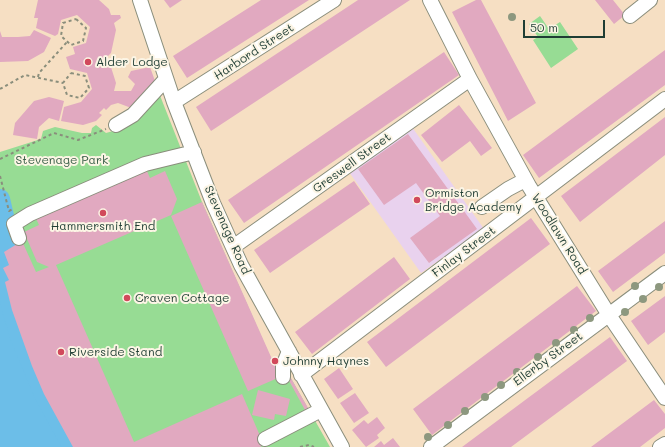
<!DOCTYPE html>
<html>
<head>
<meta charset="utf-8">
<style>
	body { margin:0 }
	#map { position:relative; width:665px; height:447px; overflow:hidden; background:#f6dfc3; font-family:Mali,sans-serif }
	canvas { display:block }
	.scale { position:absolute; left:523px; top:20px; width:82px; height:18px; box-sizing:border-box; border:2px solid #1f3d34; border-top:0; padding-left:5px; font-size:12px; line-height:14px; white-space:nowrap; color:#1f3d34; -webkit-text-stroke:3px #fcf5e5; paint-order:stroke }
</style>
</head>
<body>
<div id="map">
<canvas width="665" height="447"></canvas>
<div class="scale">50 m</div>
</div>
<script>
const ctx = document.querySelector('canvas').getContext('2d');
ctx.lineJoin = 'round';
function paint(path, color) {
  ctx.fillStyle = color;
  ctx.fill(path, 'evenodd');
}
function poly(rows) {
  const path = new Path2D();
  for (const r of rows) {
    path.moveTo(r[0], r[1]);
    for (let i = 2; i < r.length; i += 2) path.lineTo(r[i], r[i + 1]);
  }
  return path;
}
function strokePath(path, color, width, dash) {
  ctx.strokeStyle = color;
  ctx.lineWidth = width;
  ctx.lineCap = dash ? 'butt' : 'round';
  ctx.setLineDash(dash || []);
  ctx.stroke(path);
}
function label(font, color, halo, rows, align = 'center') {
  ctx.font = font + ' Mali,sans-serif';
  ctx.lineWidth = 4;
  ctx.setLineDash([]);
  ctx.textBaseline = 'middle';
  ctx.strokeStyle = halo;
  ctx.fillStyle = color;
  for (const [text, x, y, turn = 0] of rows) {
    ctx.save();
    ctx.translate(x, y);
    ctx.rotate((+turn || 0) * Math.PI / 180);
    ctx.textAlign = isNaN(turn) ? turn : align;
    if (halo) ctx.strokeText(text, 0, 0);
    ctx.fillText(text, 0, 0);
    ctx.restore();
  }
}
paint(poly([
	[412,127,484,229,421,273,349,172]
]), '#e9d2ee');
paint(poly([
	[540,16,549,29,560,22,578,49,551,68,533,40,538,37,529,24],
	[159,93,202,202,277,372,288,373,330,447,73,447,44,394,21,339,7,285,4,216,0,199,0,152,41,139,43,131,55,127,82,133,91,133,92,128,96,125,106,133,120,129]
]), '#97dc94');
paint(poly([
	[0,199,4,216,7,285,12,310,21,339,44,394,73,447,0,447]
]), '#6cbee8');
strokePath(poly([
	[0,199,4,216,7,285,12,310,21,339,44,394,73,447]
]), '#6cbee8', 20);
paint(poly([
	[38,0,99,0,109,9,111,15,120,15,121,18,114,23,116,30,111,53,105,59,110,64,116,83,114,91,131,91,135,84,128,77,131,71,150,67,155,81,146,89,147,97,134,109,118,103,111,105,106,110,104,108,99,113,102,115,96,121,83,125,61,121,64,107,81,102,92,89,87,73,70,69,66,57,75,54,73,47,86,43,90,27,77,15,61,20,58,34,55,36,36,28,38,18,34,18],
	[164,0,182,0,170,8],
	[261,0,309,0,187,78,173,56],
	[358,0,410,0,211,131,196,107],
	[476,0,481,0,536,103,508,121,452,12],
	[595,0,613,0,625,15,614,24],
	[34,30,51,38,44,52,28,61,0,62,0,31,2,37,18,37,30,36],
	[665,50,665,85,539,178,523,155],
	[444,52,459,75,244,223,228,200],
	[49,97,64,101,59,121,49,118,39,127,37,139,13,135,15,123,34,101],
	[459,105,492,148,481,156,470,141,442,162,421,135],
	[665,117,665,155,580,222,561,196],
	[408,134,477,229,429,263,410,238,440,216,416,183,384,205,358,169],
	[143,162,150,178,165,171,177,199,171,215,56,265,134,442,242,394,264,445,260,447,73,447,44,394,32,366,12,310,5,282,9,280,3,268,9,265,4,252,22,241,36,272,49,267,37,262,24,232,39,225,32,210],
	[354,181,370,204,270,273,254,250],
	[202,202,280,377,248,391,171,216],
	[531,218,550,244,386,367,367,342],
	[665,221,665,253,613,292,598,271],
	[394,257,410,279,312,354,295,332],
	[577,286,596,311,432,435,413,409],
	[665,296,665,332,648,345,631,321],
	[610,337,627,361,511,447,462,447],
	[339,368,353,389,338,399,324,379],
	[288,373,308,408,305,410,287,377],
	[258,390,290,399,286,416,275,414,274,420,252,415],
	[355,393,369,413,354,423,340,403],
	[654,400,665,414,665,428,640,447,591,447],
	[377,417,385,428,377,435,379,438,366,447,352,430,364,420,368,424],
	[393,438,400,447,374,447,381,441,384,445]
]), '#e1a9c0');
const minor = poly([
	[140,0,174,102,213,203,241,265,342,447],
	[430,0,470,79,529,186,609,315,665,398],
	[630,16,650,0],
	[174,102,334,0],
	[116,125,133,115,166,79],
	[482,207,508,189,525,180],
	[19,238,14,224,30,214,145,164,194,152],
	[233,247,470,79],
	[301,375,665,99],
	[283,377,283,366,289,351],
	[265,439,321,410],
	[431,447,665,273],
	[660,447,665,444]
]);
strokePath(minor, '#8a8e7c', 16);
strokePath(poly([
	[76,19,86,28,83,41,71,45,61,36,63,23,76,19],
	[71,73,85,76,89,88,80,98,67,95,63,83,71,73],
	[38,77,39,73,67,42],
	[0,89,25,75,63,83],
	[0,159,54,133,78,140,106,129],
	[0,176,9,211,13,209],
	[300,447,309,445,314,447]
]), '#8a8e7c', 2, [3, 3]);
strokePath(minor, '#fff', 14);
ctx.fillStyle = '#8d987f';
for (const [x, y] of [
	[512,17],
	[635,286],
	[659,287],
	[643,299],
	[625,312],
	[590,318],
	[574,330],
	[556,343],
	[538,357],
	[517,372],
	[501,385],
	[485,397],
	[465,411],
	[448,425],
	[428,437]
]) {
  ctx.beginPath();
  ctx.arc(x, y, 4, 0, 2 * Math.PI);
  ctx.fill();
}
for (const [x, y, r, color] of [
	[88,62,4,"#d1495b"],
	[417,200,4,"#d1495b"],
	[103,213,4,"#d1495b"],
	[127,298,4,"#d1495b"],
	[61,352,4,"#d1495b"],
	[275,361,4,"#d1495b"]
]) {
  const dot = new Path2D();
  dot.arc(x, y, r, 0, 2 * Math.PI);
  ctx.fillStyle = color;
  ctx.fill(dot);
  strokePath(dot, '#fcf5e5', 1.5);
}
label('12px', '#1f3d34', '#fcf5e5', [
	["Harbord Street",254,52,-33],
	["Greswell Street",352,163,-36],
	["Stevenage Road",227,230,66],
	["Woodlawn Road",559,234,58],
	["Finlay Street",464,252,-37],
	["Ellerby Street",548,359,-36]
]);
label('12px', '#1f3d34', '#fcf5e5', [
	["Alder Lodge",96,62],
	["Ormiston",425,193],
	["Bridge Academy",425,207],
	["Hammersmith End",103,226,"center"],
	["Craven Cottage",135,298],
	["Riverside Stand",69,352],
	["Johnny Haynes",283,361]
], 'left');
label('12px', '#375d47', '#fcf5e5', [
	["Stevenage Park",62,160]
]);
</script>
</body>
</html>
